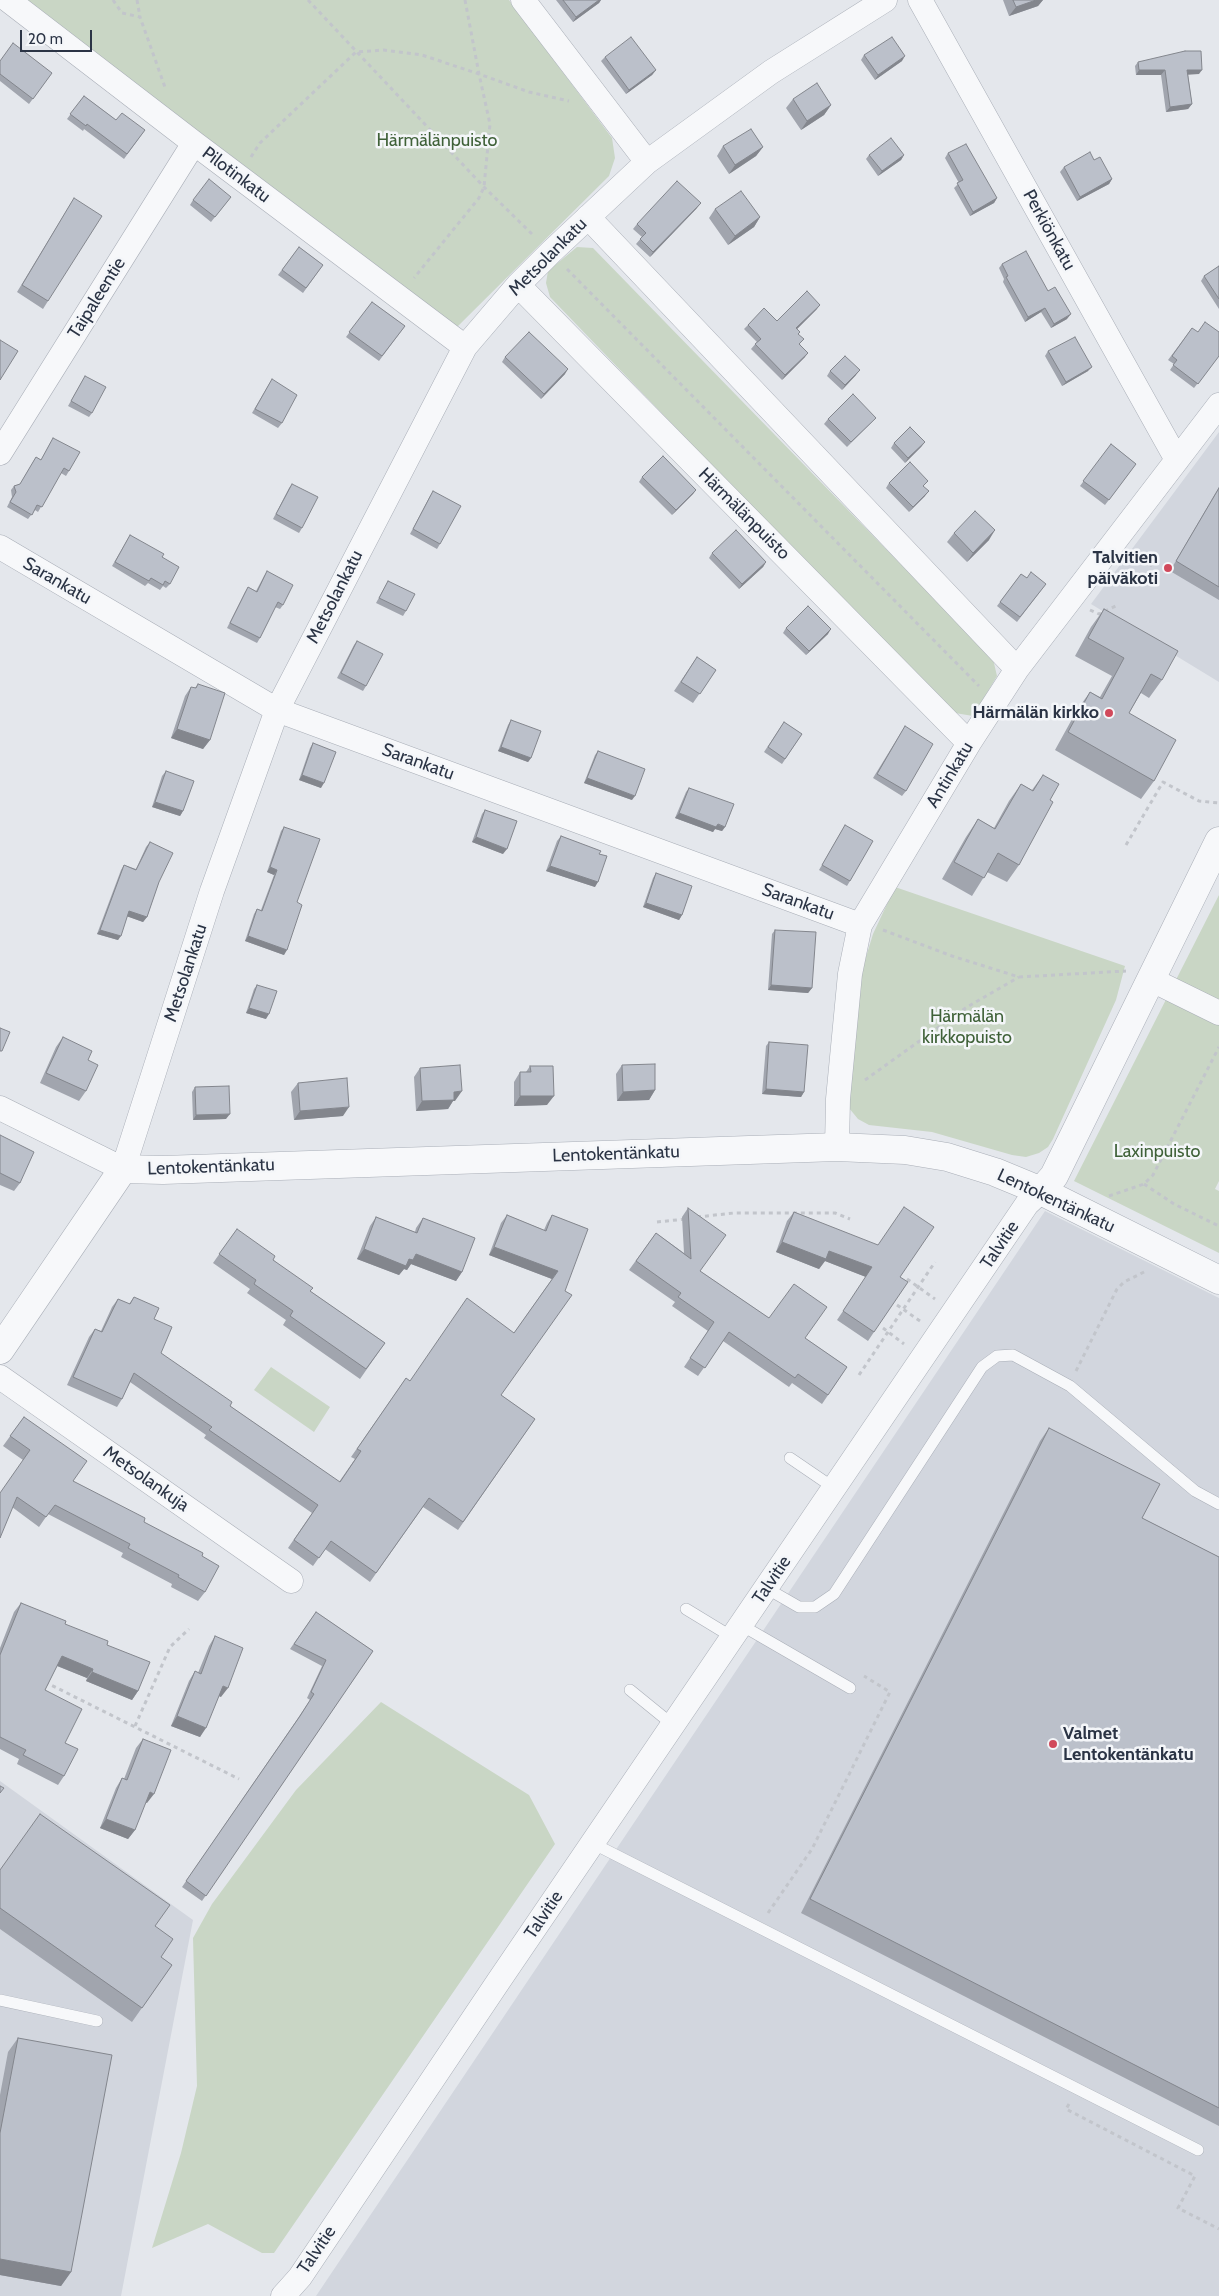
<!DOCTYPE html>
<html>
<head>
<meta charset="utf-8">
<style>
	body { margin:0 }
	#map { position:relative; width:1219px; height:2296px; overflow:hidden; background:#e4e7ec; font-family:Cabin,sans-serif }
	canvas { display:block }
	.scale { position:absolute; left:20px; top:30px; width:72px; height:22px; box-sizing:border-box; border:2px solid #2b3445; border-top:0; padding-left:6px; font-size:15px; line-height:18px; white-space:nowrap; color:#2b3445; -webkit-text-stroke:4px #f4f6f9; paint-order:stroke }
</style>
</head>
<body>
<div id="map">
<canvas width="1219" height="2296"></canvas>
<div class="scale">20 m</div>
</div>
<script>
const ctx = document.querySelector('canvas').getContext('2d');
ctx.lineJoin = 'round';
function paint(path, color) {
  ctx.fillStyle = color;
  ctx.fill(path, 'evenodd');
}
function poly(rows) {
  const path = new Path2D();
  for (const r of rows) {
    path.moveTo(r[0], r[1]);
    for (let i = 2; i < r.length; i += 2) path.lineTo(r[i], r[i + 1]);
  }
  return path;
}
function strokePath(path, color, width, dash) {
  ctx.strokeStyle = color;
  ctx.lineWidth = width;
  ctx.lineCap = dash ? 'butt' : 'round';
  ctx.setLineDash(dash || []);
  ctx.stroke(path);
}
function label(font, color, halo, rows, align = 'center') {
  ctx.font = font + ' Cabin,sans-serif';
  ctx.lineWidth = 5;
  ctx.setLineDash([]);
  ctx.textBaseline = 'middle';
  ctx.strokeStyle = halo;
  ctx.fillStyle = color;
  for (const [text, x, y, turn = 0] of rows) {
    ctx.save();
    ctx.translate(x, y);
    ctx.rotate((+turn || 0) * Math.PI / 180);
    ctx.textAlign = isNaN(turn) ? turn : align;
    if (halo) ctx.strokeText(text, 0, 0);
    ctx.fillText(text, 0, 0);
    ctx.restore();
  }
}
paint(poly([
	[1219,432,1219,682,1091,604],
	[1045,1211,1219,1298,1219,2296,316,2296],
	[0,1781,193,1920,121,2296,0,2296]
]), '#d2d6de');
paint(poly([
	[20,0,509,0,612,138,615,158,609,176,454,330],
	[577,247,593,248,993,659,997,676,973,716,949,712,550,297,546,283,548,271],
	[895,887,1125,966,1116,1000,1053,1139,1048,1147,1039,1153,1026,1157,1012,1155,932,1132,869,1125,858,1119,849,1108,858,983,873,934],
	[1219,895,1219,1181,1215,1189,1219,1191,1219,1253,1074,1181],
	[271,1367,330,1407,314,1432,254,1390],
	[381,1702,529,1795,555,1844,274,2253,262,2253,208,2224,152,2248,181,2153,197,2086,193,1938,212,1904,296,1790]
]), '#c9d6c5');
const service = poly([
	[790,1458,834,1488],
	[766,1588,799,1607,815,1607,834,1594,982,1367,997,1356,1013,1355,1070,1386,1195,1491,1219,1504],
	[686,1609,732,1637],
	[741,1625,850,1688],
	[630,1690,673,1725],
	[592,1843,1198,2150],
	[0,2000,97,2021]
]);
const minor = poly([
	[8,0,194,143,465,347],
	[523,0,647,162],
	[920,0,1177,460],
	[588,217,1017,669],
	[518,285,969,743],
	[0,453,194,143],
	[0,547,277,710,860,925],
	[1150,979,1219,1013],
	[0,1108,123,1169,212,891,277,710,465,347,518,285,551,252,647,162,771,72,885,0],
	[837,1147,838,1099,850,974,860,925,969,743,1017,669,1219,405],
	[0,1377,291,1581],
	[283,2296,300,2277,498,1982,1027,1204,1041,1191]
]);
const tertiary = poly([
	[1041,1191,1054,1176,1219,841],
	[0,1350,123,1169,163,1170,837,1147,905,1150,947,1157,995,1172,1041,1191,1219,1280]
]);
strokePath(service, '#a9aeb7', 12);
strokePath(minor, '#a9aeb7', 25);
strokePath(tertiary, '#a9aeb7', 29);
strokePath(poly([
	[113,0,122,13,140,17,166,90],
	[137,0,140,17],
	[308,0,484,187,534,236],
	[465,0,479,74,529,92,569,101],
	[251,157,260,143,356,52,384,50,422,55,479,74,490,124,484,187,479,198,414,278],
	[567,269,979,686],
	[1137,553,1152,566],
	[1090,610,1099,614,1118,605],
	[1126,845,1163,782,1199,801,1219,803],
	[883,930,952,956,1019,977,1126,971],
	[865,1080,967,1007,1019,977],
	[1144,1184,1174,1204,1219,1226],
	[1109,1196,1144,1184,1153,1175,1219,1047],
	[697,1217,734,1213,835,1213,850,1219],
	[657,1222,686,1219],
	[907,1279,935,1299],
	[897,1305,920,1321],
	[883,1328,904,1344],
	[1076,1371,1117,1289,1124,1282,1146,1271],
	[859,1375,935,1262],
	[45,1682,239,1779],
	[135,1726,170,1647,189,1629],
	[768,1913,812,1849,890,1692,864,1676],
	[1069,2104,1066,2109,1195,2176,1178,2208,1219,2229]
]), '#c2c5cb', 3, [4, 4]);
strokePath(service, '#f7f8fa', 11);
strokePath(minor, '#f7f8fa', 24);
strokePath(tertiary, '#f7f8fa', 28);
paint(poly([
	[556,0,601,0,599,3,573,22],
	[1003,0,1043,0,1038,6,1009,16],
	[864,55,902,61,875,80,861,60],
	[605,57,656,70,652,75,626,94,601,61],
	[0,61,52,73,29,104,0,81],
	[1138,62,1199,74,1188,74,1192,104,1188,109,1166,112,1161,75,1136,75,1135,66],
	[84,96,116,120,145,130,124,159,84,129,83,131,67,119],
	[793,99,831,105,824,115,801,130,786,108],
	[723,146,763,147,756,156,729,174,717,156],
	[948,153,997,198,994,203,970,216,954,188,959,183,945,158],
	[869,155,904,155,901,160,878,176,866,159],
	[1094,160,1112,179,1109,184,1077,201,1060,172,1064,167],
	[231,197,211,222,190,205,193,200],
	[74,198,48,301,43,309,17,292],
	[697,208,650,257,636,244,642,237,633,229,637,224],
	[715,209,760,217,754,227,728,245,709,218],
	[299,247,323,265,303,293,278,275],
	[1002,264,1048,291,1067,319,1051,328,1041,312,1025,322,1003,282,1004,279,999,268],
	[1219,266,1219,309,1201,281,1204,276],
	[372,302,405,326,379,361,346,337],
	[817,309,797,329,800,344,805,357,782,380,751,349,757,342,744,329,748,325,777,321],
	[1192,328,1219,356,1194,388,1170,370,1174,364,1168,360],
	[1048,351,1088,371,1062,386,1045,356],
	[505,357,565,374,541,399,502,362],
	[830,371,856,375,842,390,827,376],
	[85,376,92,413,89,417,68,406],
	[272,379,282,423,278,428,252,413],
	[828,419,872,422,847,447,824,424],
	[53,438,69,471,66,476,61,473,38,512,35,510,28,519,7,507,12,497,11,490,14,486,20,484,36,457,41,460],
	[925,442,921,447,905,463,891,448,894,443],
	[1111,444,1136,464,1105,505,1080,486],
	[642,477,696,490,693,494,672,515,639,482],
	[889,483,924,486,925,496,909,512,886,488],
	[292,484,302,528,299,533,273,519,289,488],
	[1219,487,1219,600,1170,571],
	[433,491,440,544,437,549,410,534,430,496],
	[954,533,989,540,967,562,947,542],
	[130,535,162,557,170,584,166,588,163,586,160,590,148,583,145,586,112,566],
	[712,553,766,562,763,567,739,589,709,558],
	[267,571,283,605,280,609,275,607,260,638,257,643,227,628,245,592,248,587,256,591,264,576],
	[1021,574,1027,578,1046,584,1017,622,997,606],
	[388,581,406,611,403,616,376,603],
	[1104,609,1162,680,1149,698,1141,693,1129,713,1154,781,1141,799,1055,750,1077,710,1090,692,1100,697,1112,676,1075,656,1091,627],
	[786,628,828,634,806,655,783,633],
	[357,641,366,686,363,691,337,678,354,645],
	[697,657,716,670,693,703,674,691],
	[198,684,210,740,203,749,171,738,185,696,191,687,195,688],
	[511,720,531,758,528,762,498,751,508,725],
	[784,722,802,734,782,764,764,752],
	[905,726,906,791,902,796,873,778],
	[313,743,321,788,299,780,310,748],
	[598,751,632,800,584,783,595,755],
	[166,771,183,811,180,816,152,807,162,776],
	[1043,775,1050,800,1019,865,1007,882,987,872,972,896,942,879,966,837,978,819,994,828,1009,801,1021,784,1032,790],
	[689,788,725,827,722,831,715,829,713,832,675,818,686,792],
	[485,810,503,854,472,842,482,814],
	[845,825,850,881,847,886,819,870],
	[284,827,297,902,284,955,245,941,254,914,257,909,261,910,274,875,267,872,281,831],
	[561,836,599,854,595,887,546,871,557,841],
	[150,842,159,882,147,917,143,922,127,916,118,940,97,934,121,870,124,865,136,869,146,847],
	[656,873,682,915,679,920,643,907,653,878],
	[775,930,812,988,808,993,768,990,772,934],
	[257,985,266,1019,246,1013,254,989],
	[63,1037,88,1060,86,1091,79,1101,40,1083,56,1047],
	[769,1042,804,1092,801,1097,762,1094,766,1046],
	[622,1065,655,1090,649,1100,617,1101,616,1074],
	[530,1066,547,1105,514,1106,514,1082,520,1072,526,1072],
	[420,1068,455,1101,453,1101,448,1109,416,1111,414,1077],
	[298,1083,343,1116,294,1120,291,1092],
	[195,1087,226,1119,193,1120,192,1092],
	[0,1135,20,1183,14,1191,0,1185],
	[688,1208,700,1271,769,1318,805,1338,847,1367,822,1404,792,1383,789,1387,723,1341,698,1376,684,1367,708,1331,672,1306,675,1302,629,1270,656,1233,684,1253,682,1217],
	[794,1212,900,1277,874,1332,868,1341,837,1320,866,1277,825,1261,819,1269,776,1252,787,1221],
	[507,1215,544,1230,547,1223,552,1215,588,1229,501,1395,535,1419,458,1530,423,1507,370,1582,325,1549,313,1566,288,1548,312,1513,204,1438,206,1435,130,1382,122,1399,117,1407,67,1385,89,1337,95,1329,101,1331,112,1307,118,1299,129,1304,134,1297,154,1319,161,1353,230,1406,339,1482,355,1459,351,1457,406,1378,410,1381,514,1333,552,1279,489,1255,501,1223],
	[376,1217,415,1232,416,1228,423,1218,462,1272,456,1281,411,1264,407,1270,404,1269,399,1275,357,1259,370,1226],
	[237,1229,310,1291,385,1343,360,1379,283,1325,286,1320,247,1293,250,1289,213,1263],
	[24,1417,73,1481,202,1556,205,1592,198,1601,171,1587,172,1584,121,1557,123,1553,48,1514,39,1527,12,1507,23,1460,3,1446],
	[1049,1428,1142,1518,1219,1557,1219,2126,801,1913,1040,1441],
	[21,1603,107,1645,138,1691,132,1700,86,1681,87,1678,57,1666,45,1690,65,1743,64,1776,58,1785,17,1764,19,1759,0,1749,0,1648,14,1612],
	[316,1612,373,1651,202,1901,182,1887,296,1721,310,1700,307,1698,322,1666,290,1649],
	[215,1636,221,1697,219,1696,200,1737,171,1726,189,1681,195,1671,198,1673,209,1646],
	[143,1739,147,1803,145,1802,135,1830,128,1839,100,1828,116,1788,122,1778,124,1779,136,1748],
	[0,1870,155,1926,161,1957,172,1965,132,2022,0,1929],
	[18,2038,71,2272,61,2286,0,2275,0,2095,8,2052]
]), '#a1a5ae');
paint(poly([
	[599,0,601,0,599,3,573,22,576,17],
	[1036,0,1043,0,1038,6,1009,16,1016,7],
	[905,56,902,61,875,80,878,75],
	[656,70,652,75,626,94,629,90],
	[1139,70,1165,70,1161,75,1136,75],
	[1187,70,1202,70,1199,74,1184,75],
	[1192,104,1188,109,1166,112,1170,107],
	[831,105,824,115,801,130,807,121],
	[763,147,756,156,729,174,735,165],
	[904,155,901,160,878,176,882,171],
	[1112,179,1109,184,1077,201,1080,197],
	[997,198,994,203,970,216,973,212],
	[701,203,697,208,650,257,653,252],
	[760,217,754,227,728,245,735,236],
	[820,305,817,309,793,333,796,328],
	[1045,308,1041,312,1025,322,1028,317],
	[1071,314,1067,319,1051,328,1054,324],
	[808,353,805,357,782,380,785,375],
	[1092,367,1088,371,1062,386,1066,382],
	[568,369,565,374,541,399,544,394],
	[860,370,856,375,842,390,845,385],
	[925,442,921,447,905,463,908,458],
	[696,490,693,494,672,515,676,510],
	[929,491,925,496,909,512,913,507],
	[995,530,989,540,967,562,973,553],
	[766,562,763,567,739,589,742,584],
	[831,629,828,634,806,655,809,651],
	[177,729,210,740,203,749,171,738],
	[501,747,531,758,528,762,498,751],
	[302,775,324,783,321,788,299,780],
	[587,778,635,796,632,800,584,783],
	[155,802,183,811,180,816,152,807],
	[679,813,725,827,722,831,715,829,713,832,675,818],
	[476,837,507,849,503,854,472,842],
	[550,866,598,882,595,887,546,871],
	[270,867,277,870,274,875,267,872],
	[646,903,682,915,679,920,643,907],
	[129,911,147,917,143,922,126,916],
	[100,930,121,936,118,940,97,934],
	[248,936,287,950,284,955,245,941],
	[771,985,812,988,808,993,768,990],
	[249,1008,269,1014,266,1019,246,1013],
	[766,1089,804,1092,801,1097,762,1094],
	[655,1090,649,1100,617,1101,623,1092],
	[462,1091,455,1101,453,1101,448,1109,416,1111,422,1101,454,1092],
	[520,1096,554,1096,547,1105,514,1106],
	[349,1107,343,1116,294,1120,300,1111],
	[230,1114,226,1119,193,1120,196,1115],
	[782,1242,829,1251,872,1267,866,1277,825,1261,819,1269,776,1252],
	[494,1247,558,1271,552,1279,489,1255],
	[364,1249,409,1259,416,1254,462,1272,456,1281,411,1264,407,1270,404,1269,399,1275,357,1259],
	[62,1656,93,1669,87,1678,55,1665],
	[92,1672,138,1691,132,1700,86,1681],
	[223,1686,228,1688,221,1697,217,1695],
	[177,1716,206,1728,200,1737,171,1726],
	[150,1792,154,1794,147,1803,143,1801],
	[106,1819,135,1830,128,1839,100,1828],
	[0,2259,71,2272,61,2286,0,2275]
]), '#83868d');
const building = poly([
	[563,0,599,0,576,17,563,0],
	[1013,0,1036,0,1016,7,1013,0],
	[631,37,656,70,629,90,605,57,631,37],
	[892,37,905,56,878,75,864,55,892,37],
	[13,43,52,73,33,99,0,74,0,61,13,43],
	[1185,51,1201,51,1202,70,1187,70,1192,104,1170,107,1165,70,1139,70,1138,62,1185,51],
	[817,83,831,105,807,121,793,99,817,83],
	[84,96,116,120,122,113,145,130,127,154,87,124,86,126,70,114,84,96],
	[751,129,763,147,735,165,723,146,751,129],
	[891,138,904,155,882,171,869,155,891,138],
	[966,144,997,198,973,212,957,183,963,180,948,153,966,144],
	[1090,152,1094,160,1100,157,1112,179,1080,197,1064,167,1090,152],
	[209,179,231,197,215,217,193,200,209,179],
	[677,181,701,203,653,252,640,239,646,233,637,224,677,181],
	[741,191,760,217,735,236,715,209,741,191],
	[74,198,102,216,48,301,22,285,74,198],
	[299,247,323,265,306,288,282,270,299,247],
	[1026,251,1048,291,1055,287,1071,314,1054,324,1045,308,1028,317,1006,277,1008,276,1002,264,1026,251],
	[1219,266,1219,299,1204,276,1219,266],
	[807,291,820,305,796,328,800,332,798,334,804,339,799,344,808,353,785,375,755,344,761,339,748,325,764,308,777,321,807,291],
	[372,302,405,326,382,356,349,332,372,302],
	[1205,322,1219,332,1219,356,1198,384,1173,365,1177,360,1172,356,1192,328,1198,332,1205,322],
	[529,332,568,369,544,394,505,357,529,332],
	[1075,337,1092,367,1066,382,1048,351,1075,337],
	[0,340,18,351,0,380,0,340],
	[845,356,860,370,845,385,830,371,845,356],
	[85,376,106,387,92,413,71,401,85,376],
	[272,379,297,395,282,423,255,409,272,379],
	[853,394,876,418,851,442,828,419,853,394],
	[910,427,925,442,908,458,894,443,910,427],
	[53,438,80,452,69,471,64,468,42,507,37,505,32,515,10,502,16,492,14,486,20,484,36,457,41,460,53,438],
	[1111,444,1136,464,1109,500,1083,481,1111,444],
	[663,456,696,490,676,510,642,477,663,456],
	[910,462,928,481,923,486,929,491,913,507,889,483,910,462],
	[292,484,318,497,302,528,276,514,292,484],
	[1219,488,1219,587,1176,561,1219,488],
	[433,491,461,506,440,544,413,529,433,491],
	[975,511,995,530,973,553,954,533,975,511],
	[736,530,766,562,742,584,712,553,736,530],
	[130,535,164,554,162,557,179,567,170,584,165,581,163,585,151,578,149,581,115,562,130,535],
	[267,571,293,585,283,605,278,602,260,638,230,623,248,587,257,592,267,571],
	[1031,572,1046,584,1020,617,1000,602,1021,574,1027,578,1031,572],
	[388,581,415,594,406,611,379,598,388,581],
	[808,606,831,629,809,651,786,628,808,606],
	[1104,609,1178,651,1162,680,1151,674,1129,713,1176,740,1154,781,1068,732,1090,692,1102,699,1124,658,1088,638,1104,609],
	[357,641,383,654,366,686,341,673,357,641],
	[697,657,716,670,700,694,681,682,697,657],
	[198,684,225,693,210,740,177,729,191,687,196,688,198,684],
	[511,720,541,731,531,758,501,747,511,720],
	[784,722,802,734,785,759,768,747,784,722],
	[905,726,933,744,906,791,877,774,905,726],
	[313,743,336,752,324,783,302,775,313,743],
	[598,751,645,769,635,796,587,778,598,751],
	[166,771,194,781,183,811,155,802,166,771],
	[1043,775,1059,784,1050,800,1053,802,1019,865,998,853,984,878,954,862,978,819,995,829,1021,784,1033,791,1043,775],
	[689,788,734,804,725,827,718,824,716,827,679,813,689,788],
	[485,810,517,821,507,849,476,837,485,810],
	[845,825,873,841,850,881,822,865,845,825],
	[284,827,320,839,297,902,302,905,287,950,248,936,257,909,262,911,277,870,270,867,284,827],
	[561,836,601,851,599,854,607,856,598,882,550,866,561,836],
	[150,842,173,853,159,882,147,917,129,911,121,936,100,930,124,865,136,870,150,842],
	[656,873,692,886,682,915,646,903,656,873],
	[775,930,816,932,812,988,771,985,775,930],
	[257,985,277,991,269,1014,249,1008,257,985],
	[0,1028,10,1032,2,1051,0,1051,0,1028],
	[63,1037,92,1051,88,1060,98,1065,86,1091,46,1073,63,1037],
	[769,1042,808,1045,804,1092,766,1089,769,1042],
	[655,1064,655,1090,623,1092,622,1065,655,1064],
	[460,1065,462,1091,454,1092,454,1100,422,1101,420,1068,460,1065],
	[530,1066,553,1066,554,1096,520,1096,520,1072,531,1072,530,1066],
	[347,1078,349,1107,300,1111,298,1083,347,1078],
	[229,1086,230,1114,196,1115,195,1087,229,1086],
	[0,1135,34,1152,20,1183,0,1173,0,1135],
	[904,1207,934,1227,900,1277,908,1282,874,1332,843,1311,872,1267,829,1251,826,1259,782,1242,794,1212,878,1245,904,1207],
	[688,1208,726,1235,700,1271,769,1318,794,1284,827,1307,805,1338,847,1367,828,1395,798,1374,795,1378,729,1332,705,1368,690,1358,714,1322,678,1297,681,1293,636,1261,656,1233,691,1259,688,1208],
	[507,1215,546,1231,552,1215,588,1229,565,1291,572,1295,501,1395,535,1419,463,1522,429,1498,376,1573,331,1541,319,1558,294,1540,318,1505,209,1430,212,1427,134,1373,122,1399,73,1377,95,1329,102,1332,118,1299,130,1304,134,1297,159,1308,154,1319,172,1327,161,1353,232,1402,230,1406,340,1482,361,1451,357,1449,406,1378,410,1381,467,1298,514,1333,558,1271,494,1247,507,1215],
	[376,1217,417,1233,423,1218,475,1238,462,1272,416,1254,413,1260,409,1259,406,1266,364,1249,376,1217],
	[237,1229,275,1256,273,1260,313,1288,310,1291,385,1343,366,1369,290,1316,293,1311,254,1284,256,1280,219,1254,237,1229],
	[24,1417,87,1461,73,1481,145,1518,144,1522,203,1553,202,1556,219,1566,205,1592,178,1577,179,1575,128,1548,130,1544,55,1505,46,1517,17,1497,0,1538,0,1493,30,1450,10,1436,24,1417],
	[1049,1428,1160,1484,1142,1518,1219,1557,1219,2108,810,1899,1049,1428],
	[21,1603,66,1621,65,1624,108,1641,107,1645,150,1662,138,1691,92,1672,93,1669,62,1656,45,1690,82,1709,65,1743,78,1749,64,1776,23,1755,26,1750,0,1737,0,1655,21,1603],
	[316,1612,373,1651,206,1896,186,1881,300,1716,314,1694,311,1692,326,1660,294,1644,316,1612],
	[215,1636,243,1648,228,1688,223,1686,206,1728,177,1716,195,1671,201,1674,215,1636],
	[143,1739,171,1750,154,1794,150,1792,135,1830,106,1819,122,1778,127,1780,143,1739],
	[0,1786,4,1788,0,1793,0,1786],
	[40,1814,170,1905,155,1926,173,1939,161,1957,172,1965,142,2008,0,1908,0,1870,40,1814],
	[18,2038,112,2055,71,2272,0,2259,0,2133,18,2038]
]);
paint(building, '#bbc0ca');
strokePath(building, '#83868d', 1);
for (const [x, y, r, color] of [
	[1168,568,5,"#d1495b"],
	[1109,713,5,"#d1495b"],
	[1053,1744,5,"#d1495b"]
]) {
  const dot = new Path2D();
  dot.arc(x, y, r, 0, 2 * Math.PI);
  ctx.fillStyle = color;
  ctx.fill(dot);
  strokePath(dot, '#f4f6f9', 2);
}
label('18px', '#3f6138', '#f4f6f9', [
	["Härmälänpuisto",437,141],
	["Härmälän",967,1017],
	["kirkkopuisto",967,1038],
	["Laxinpuisto",1157,1152]
]);
label('18px', '#2b3445', '#f4f6f9', [
	["Pilotinkatu",236,175,37],
	["Perkiönkatu",1049,230,61],
	["Metsolankatu",548,257,-45],
	["Taipaleentie",97,298,-58],
	["Härmälänpuisto",744,514,45],
	["Sarankatu",57,581,30],
	["Metsolankatu",335,597,-63],
	["Sarankatu",418,762,20],
	["Antinkatu",950,775,-59],
	["Sarankatu",798,902,20],
	["Metsolankatu",186,973,-72],
	["Lentokentänkatu",616,1154,-2],
	["Lentokentänkatu",211,1167,-2],
	["Lentokentänkatu",1056,1201,25],
	["Talvitie",1000,1245,-56],
	["Metsolankuja",146,1479,35],
	["Talvitie",772,1580,-56],
	["Talvitie",544,1915,-56],
	["Talvitie",317,2250,-56]
]);
label('bold 18px', '#2b3445', '#f4f6f9', [
	["Talvitien",1158,558],
	["päiväkoti",1158,579],
	["Härmälän kirkko",1099,713],
	["Valmet",1063,1734,"left"],
	["Lentokentänkatu",1063,1755,"left"]
], 'right');
</script>
</body>
</html>
